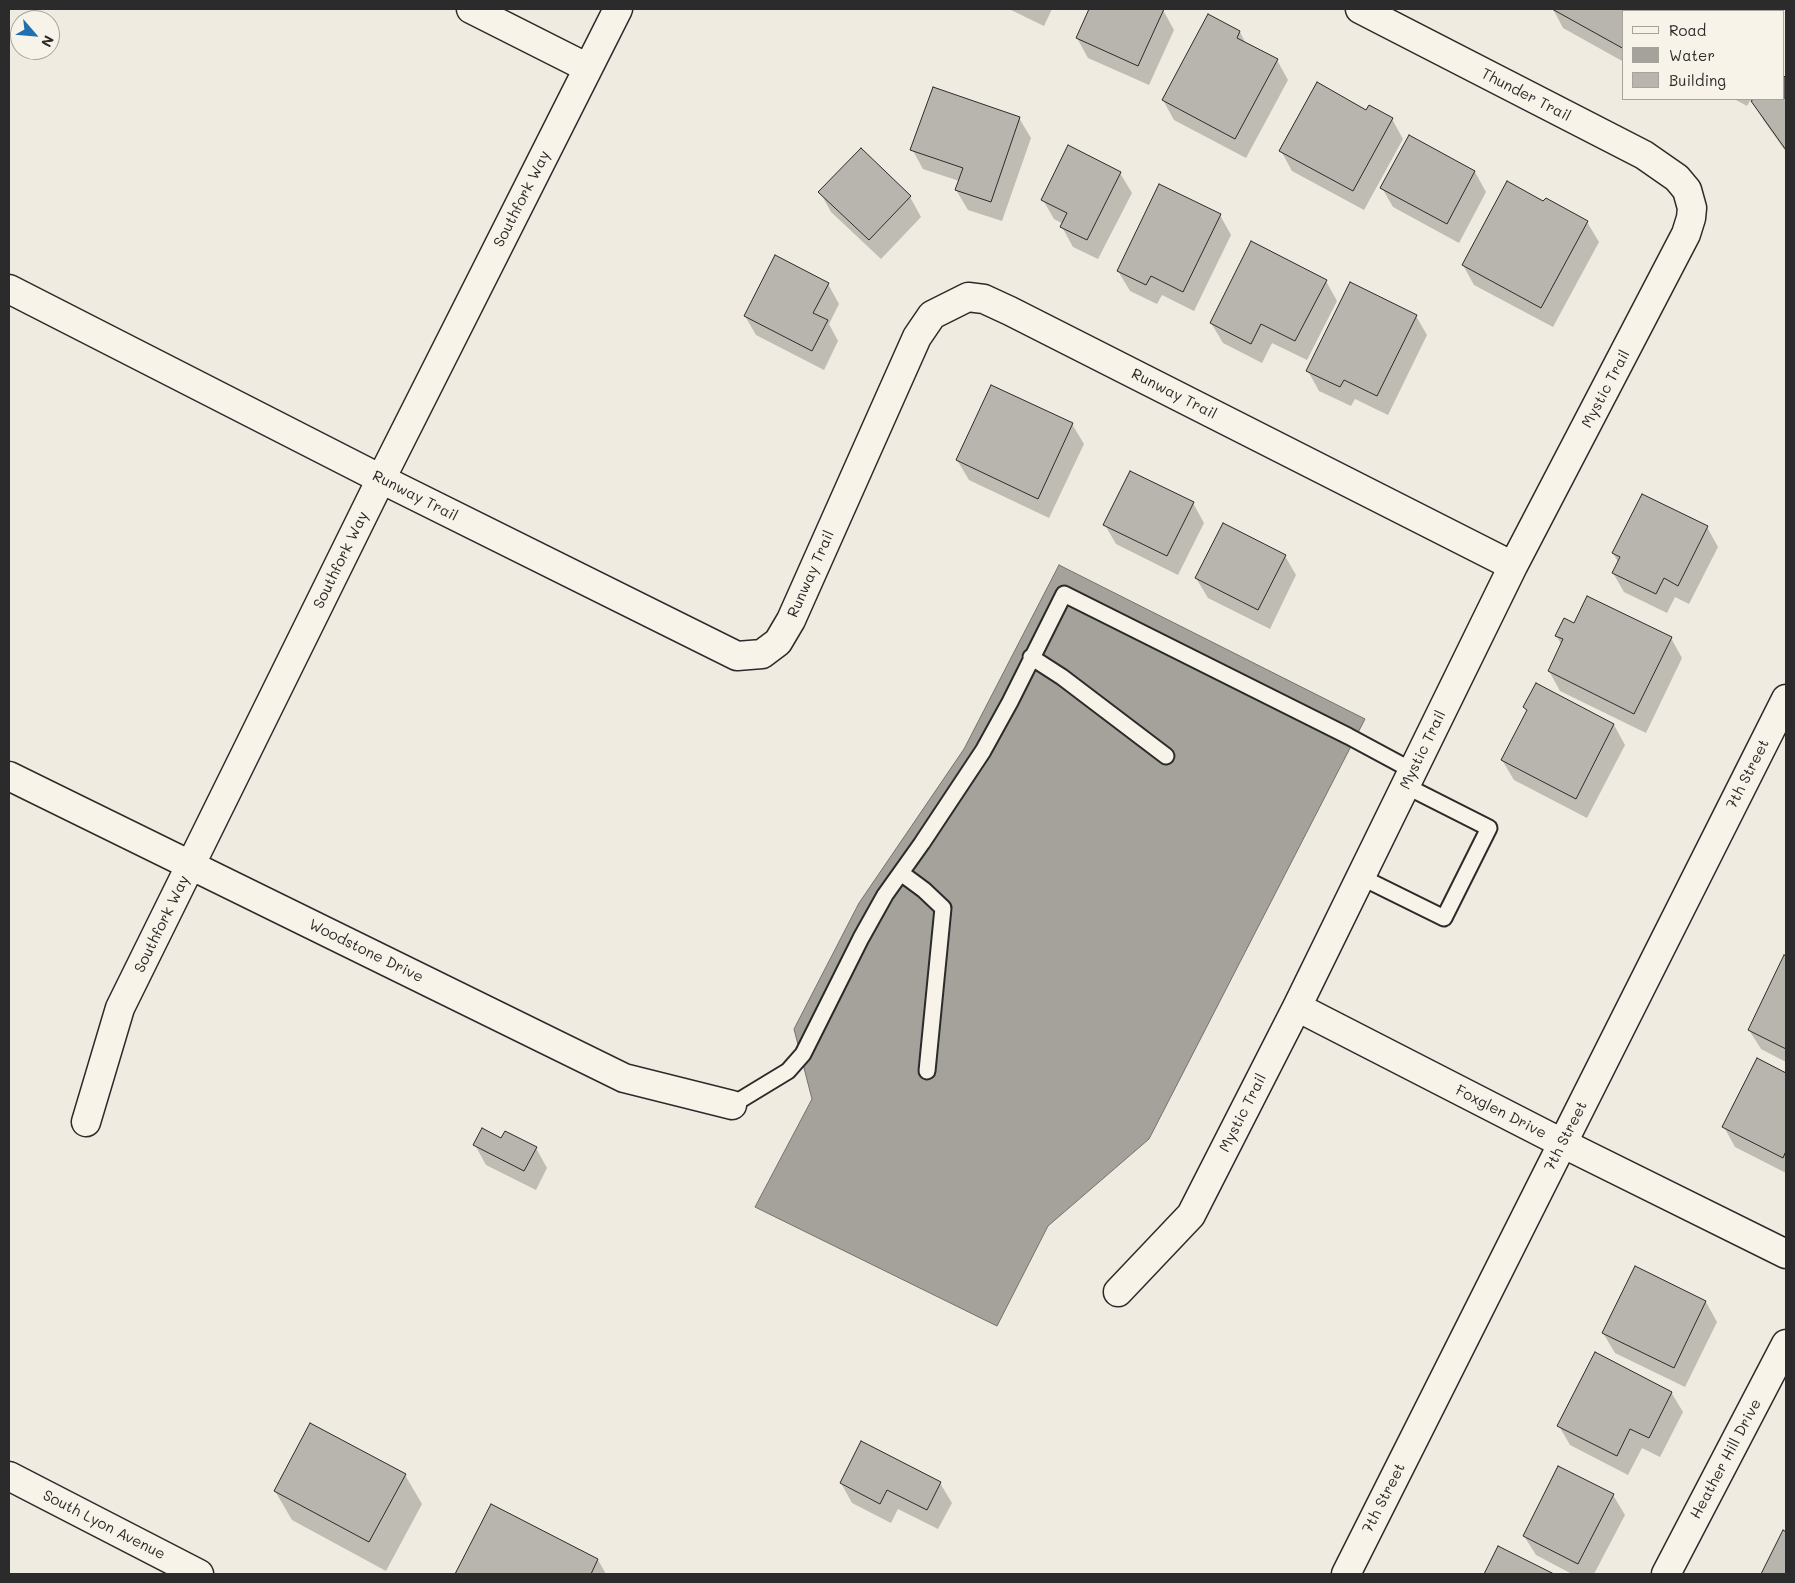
<!DOCTYPE html>
<html>
<head>
<meta charset="utf-8">
<style>
	body { margin:0 }
	#map { position:relative; width:1795px; height:1583px; overflow:hidden; background:#efebe0; font-family:Mali,sans-serif }
	canvas { display:block }
	.frame { position:absolute; inset:0; border:10px solid #2b2b2b; pointer-events:none }
	.legend { position:absolute; left:1622px; top:10px; width:162px; height:90px; box-sizing:border-box; background:#f7f3e8; border:1px solid #a5a39c; margin:0; padding:6px 9px; list-style:none; font-size:15px; color:#2b2b2b }
	.legend li { display:flex; align-items:center; gap:10px; height:25px }
	.legend b { width:25px; border:1px solid #a5a39c }
	.north { position:absolute; left:10px; top:10px; width:50px; height:50px; box-sizing:border-box; background:#f7f3e8; border:1px solid #a5a39c; border-radius:50%; rotate:117deg; font-size:14px; font-weight:700; line-height:20px; text-align:center; color:#2b2b2b }
	.north::after { content:''; display:block; margin:auto; width:18px; height:22px; background:#1f6fb2; clip-path:polygon(50% 0,100% 100%,50% 72%,0 100%) }
</style>
</head>
<body>
<div id="map">
<canvas width="1795" height="1583"></canvas>
<div class="frame"></div>
<ul class="legend">
<li><b style="height:6px;background:#f7f3e8"></b>Road</li>
<li><b style="height:14px;background:#a4a29a"></b>Water</li>
<li><b style="height:14px;background:#b8b5ae"></b>Building</li>
</ul>
<div class="north">N</div>
</div>
<script>
const ctx = document.querySelector('canvas').getContext('2d');
ctx.lineJoin = 'round';
function paint(path, color) {
  ctx.fillStyle = color;
  ctx.fill(path, 'evenodd');
}
function poly(rows) {
  const path = new Path2D();
  for (const r of rows) {
    path.moveTo(r[0], r[1]);
    for (let i = 2; i < r.length; i += 2) path.lineTo(r[i], r[i + 1]);
  }
  return path;
}
function strokePath(path, color, width, dash) {
  ctx.strokeStyle = color;
  ctx.lineWidth = width;
  ctx.lineCap = dash ? 'butt' : 'round';
  ctx.setLineDash(dash || []);
  ctx.stroke(path);
}
function label(font, color, halo, rows, align = 'center') {
  ctx.font = font + ' Mali,sans-serif';
  ctx.lineWidth = 5;
  ctx.setLineDash([]);
  ctx.textBaseline = 'middle';
  ctx.strokeStyle = halo;
  ctx.fillStyle = color;
  for (const [text, x, y, turn = 0] of rows) {
    ctx.save();
    ctx.translate(x, y);
    ctx.rotate((+turn || 0) * Math.PI / 180);
    ctx.textAlign = isNaN(turn) ? turn : align;
    if (halo) ctx.strokeText(text, 0, 0);
    ctx.fillText(text, 0, 0);
    ctx.restore();
  }
}
const water = poly([
	[1059,565,1365,719,1149,1139,1048,1226,997,1326,755,1207,812,1099,794,1029,859,903,964,749,1059,565]
]);
paint(water, '#a4a29a');
strokePath(water, '#74726e', 1);
paint(poly([
	[1009,9,1052,9,1044,26],
	[1090,9,1163,10,1174,30,1149,85,1088,58,1077,38],
	[1553,9,1669,9,1668,11,1624,11,1624,62,1563,28],
	[1699,9,1724,9,1729,11,1698,11],
	[1208,15,1240,32,1246,44,1277,60,1288,80,1246,158,1174,120,1163,100],
	[1786,77,1786,152,1764,121,1752,101,1756,99,1784,99,1784,79],
	[1734,99,1751,99,1747,106],
	[1019,118,1031,138,1002,221,968,210,956,190,959,181,923,169,912,149],
	[1392,119,1403,139,1364,210,1292,171,1281,151],
	[1475,172,1486,192,1459,243,1393,207,1382,188],
	[1120,173,1132,193,1098,259,1073,247,1062,227,1063,224,1054,219,1043,200],
	[820,192,910,197,921,217,881,259,831,212],
	[1546,200,1587,222,1599,242,1553,327,1474,285,1463,265],
	[1220,215,1231,235,1194,311,1162,295,1157,304,1130,291,1118,271],
	[1326,281,1337,301,1307,360,1272,343,1262,363,1223,343,1211,323],
	[828,284,839,304,829,324,838,341,824,370,756,335,745,316],
	[1416,316,1427,335,1388,415,1355,399,1351,406,1319,391,1308,371],
	[1072,424,1084,444,1049,518,969,480,957,460],
	[1193,503,1204,523,1178,575,1116,544,1105,525],
	[1707,527,1718,547,1689,604,1675,597,1667,613,1624,592,1613,573,1618,562,1613,553],
	[1285,556,1296,575,1270,629,1208,598,1196,578],
	[1575,624,1671,638,1682,658,1646,733,1560,691,1549,671,1562,645,1556,636],
	[1537,685,1614,725,1625,745,1587,818,1514,780,1502,760,1528,712,1525,707],
	[1785,957,1786,957,1786,1062,1761,1049,1749,1030],
	[1758,1060,1786,1074,1786,1173,1735,1147,1724,1127],
	[475,1145,536,1148,547,1168,536,1190,486,1165],
	[1635,1268,1706,1302,1717,1322,1685,1387,1615,1353,1603,1333],
	[1671,1392,1683,1412,1660,1457,1642,1448,1628,1475,1570,1445,1559,1426],
	[405,1475,422,1504,386,1571,292,1520,275,1491],
	[841,1483,940,1483,952,1503,938,1529,898,1509,891,1523,852,1503],
	[1613,1495,1625,1515,1594,1574,1572,1574,1536,1555,1524,1536],
	[491,1506,598,1560,606,1574,456,1574],
	[1784,1532,1786,1533,1786,1574,1763,1574],
	[1499,1548,1551,1574,1485,1574]
]), '#0003');
const building = poly([
	[1089,9,1164,9,1138,66,1076,38,1089,9],
	[1552,9,1647,9,1646,11,1624,11,1624,49,1552,9],
	[1697,9,1727,9,1731,11,1696,11,1697,9],
	[1208,14,1240,31,1237,38,1278,59,1235,139,1162,100,1208,14],
	[1786,75,1786,150,1751,101,1754,99,1784,99,1784,77,1786,75],
	[1317,82,1366,110,1369,105,1393,118,1353,191,1279,151,1317,82],
	[933,87,1020,117,991,202,955,190,963,168,910,150,933,87],
	[1409,135,1475,171,1447,224,1380,188,1409,135],
	[1068,145,1121,172,1087,240,1060,227,1067,213,1041,200,1068,145],
	[861,148,911,196,869,240,818,192,861,148],
	[1507,181,1543,201,1546,198,1588,221,1541,308,1462,265,1507,181],
	[1159,184,1221,214,1183,292,1151,276,1146,285,1117,271,1159,184],
	[1251,241,1327,280,1295,341,1261,324,1251,344,1210,323,1251,241],
	[775,255,829,283,813,313,828,320,812,351,744,316,775,255],
	[1350,282,1417,315,1377,396,1344,380,1340,387,1306,371,1350,282],
	[991,385,1073,423,1038,499,956,460,991,385],
	[1130,471,1194,502,1167,556,1103,525,1130,471],
	[1642,494,1708,526,1678,586,1664,578,1656,594,1612,573,1620,557,1612,553,1642,494],
	[1223,523,1286,555,1258,610,1195,578,1223,523],
	[1587,596,1672,637,1634,714,1548,671,1563,639,1555,636,1564,618,1574,623,1587,596],
	[1536,683,1614,724,1576,799,1501,760,1527,710,1523,707,1536,683],
	[1784,955,1786,956,1786,1049,1748,1030,1784,955],
	[1757,1058,1786,1073,1786,1151,1783,1158,1722,1127,1757,1058],
	[482,1128,501,1138,505,1131,537,1147,524,1171,473,1145,482,1128],
	[1635,1266,1706,1301,1674,1368,1602,1333,1635,1266],
	[1595,1352,1672,1392,1649,1438,1630,1429,1617,1456,1557,1426,1595,1352],
	[310,1423,406,1474,369,1542,274,1491,310,1423],
	[861,1441,941,1482,927,1510,887,1490,880,1504,840,1483,861,1441],
	[1558,1466,1614,1494,1578,1564,1523,1536,1558,1466],
	[491,1504,598,1559,591,1574,455,1574,491,1504],
	[1783,1530,1786,1532,1786,1574,1761,1574,1783,1530],
	[1498,1546,1554,1574,1484,1574,1498,1546]
]);
paint(building, '#b8b5ae');
strokePath(building, '#2b2b2b', 1);
const lane = poly([
	[1031,657,1062,677,1166,756],
	[901,873,924,890,943,908,927,1071],
	[1361,877,1444,918,1489,828,1406,786],
	[732,1105,788,1071,803,1054,861,938,885,895,922,843,983,751,1010,702,1064,594,1348,736,1413,771]
]);
const street = poly([
	[471,9,588,68],
	[9,289,381,479,737,656,762,654,778,642,791,620,917,337,932,315,968,297,984,299,1010,311,1513,566],
	[9,776,624,1078,732,1105],
	[1297,1007,1562,1143,1786,1254],
	[86,1122,120,1008,381,479,618,9],
	[1118,1292,1191,1215,1297,1007,1513,566,1686,234,1691,218,1692,208,1687,190,1677,178,1644,155,1360,9],
	[1666,1574,1786,1344]
]);
const secondary = poly([
	[9,1476,199,1574],
	[1346,1574,1786,699]
]);
strokePath(lane, '#2b2b2b', 19);
strokePath(street, '#2b2b2b', 31);
strokePath(secondary, '#2b2b2b', 31);
strokePath(lane, '#f7f3e8', 15);
strokePath(street, '#f7f3e8', 28);
strokePath(secondary, '#f7f3e8', 28);
label('15px', '#2b2b2b', '#f7f3e8', [
	["Thunder Trail",1526,95,27],
	["Southfork Way",522,199,-63],
	["Mystic Trail",1606,389,-62],
	["Runway Trail",1174,394,27],
	["Runway Trail",415,496,27],
	["Southfork Way",341,560,-64],
	["Runway Trail",811,574,-66],
	["Mystic Trail",1423,750,-64],
	["7th Street",1748,774,-63],
	["Southfork Way",162,924,-64],
	["Woodstone Drive",366,951,26],
	["Foxglen Drive",1501,1112,27],
	["Mystic Trail",1243,1113,-63],
	["7th Street",1566,1136,-63],
	["Heather Hill Drive",1726,1459,-62],
	["7th Street",1384,1498,-63],
	["South Lyon Avenue",104,1525,27]
]);
</script>
</body>
</html>
